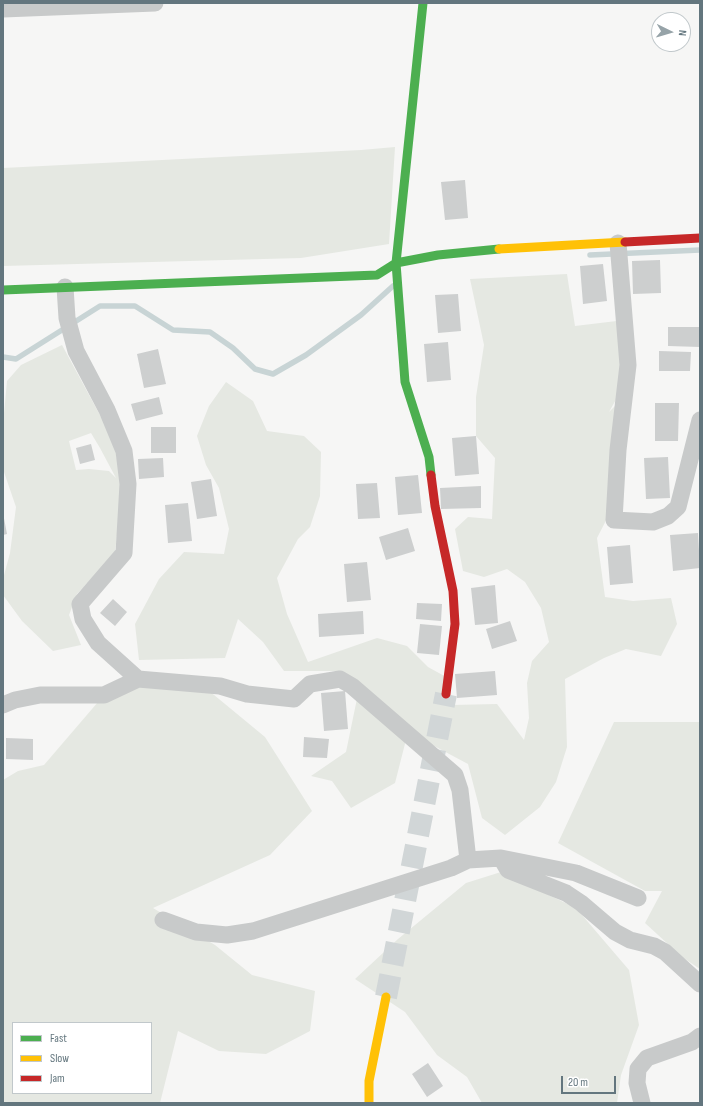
<!DOCTYPE html>
<html>
<head>
<meta charset="utf-8">
<style>
	body { margin:0 }
	#map { position:relative; width:703px; height:1106px; overflow:hidden; background:#f6f6f5; font-family:"Sofia Sans Condensed",sans-serif }
	canvas { display:block }
	.frame { position:absolute; inset:0; border:4px solid #63767e; pointer-events:none }
	.legend { position:absolute; left:12px; top:1022px; width:140px; height:72px; box-sizing:border-box; background:#fff; border:1px solid #c1c8cb; margin:0; padding:5px 7px; list-style:none; font-size:12px; color:#63767e }
	.legend li { display:flex; align-items:center; gap:8px; height:20px }
	.legend b { width:20px; border:1px solid #c1c8cb }
	.north { position:absolute; left:651px; top:12px; width:40px; height:40px; box-sizing:border-box; background:#fff; border:1px solid #c1c8cb; border-radius:50%; rotate:95deg; font-size:11px; font-weight:700; line-height:16px; text-align:center; color:#63767e }
	.north::after { content:''; display:block; margin:auto; width:14px; height:18px; background:#96a3a8; clip-path:polygon(50% 0,100% 100%,50% 72%,0 100%) }
	.scale { position:absolute; left:561px; top:1076px; width:55px; height:18px; box-sizing:border-box; border:2px solid #63767e; border-top:0; padding-left:5px; font-size:12px; line-height:14px; white-space:nowrap; color:#63767e; -webkit-text-stroke:3px #fff; paint-order:stroke }
</style>
</head>
<body>
<div id="map">
<canvas width="703" height="1106"></canvas>
<div class="frame"></div>
<ul class="legend">
<li><b style="height:5px;background:#4caf50"></b>Fast</li>
<li><b style="height:5px;background:#ffc107"></b>Slow</li>
<li><b style="height:5px;background:#c62828"></b>Jam</li>
</ul>
<div class="north">N</div>
<div class="scale">20 m</div>
</div>
<script>
const ctx = document.querySelector('canvas').getContext('2d');
ctx.lineJoin = 'round';
function paint(path, color) {
  ctx.fillStyle = color;
  ctx.fill(path, 'evenodd');
}
function poly(rows) {
  const path = new Path2D();
  for (const r of rows) {
    path.moveTo(r[0], r[1]);
    for (let i = 2; i < r.length; i += 2) path.lineTo(r[i], r[i + 1]);
  }
  return path;
}
function strokePath(path, color, width, dash) {
  ctx.strokeStyle = color;
  ctx.lineWidth = width;
  ctx.lineCap = dash ? 'butt' : 'round';
  ctx.setLineDash(dash || []);
  ctx.stroke(path);
}
paint(poly([
	[395,147,389,244,301,258,3,266,3,168,361,150],
	[567,274,575,326,625,320,627,380,609,412,625,396,615,503,597,538,605,597,633,601,671,598,677,624,661,656,626,649,604,658,565,679,567,747,556,782,540,807,505,835,482,818,468,764,408,732,395,783,351,808,332,781,311,776,346,752,360,684,334,671,284,671,263,642,238,619,225,658,139,660,135,624,159,579,184,552,224,554,229,529,219,488,206,465,197,436,209,406,226,382,253,401,267,431,304,436,321,452,320,496,310,527,298,539,277,578,287,614,308,662,377,638,407,646,428,667,448,678,452,705,497,704,524,740,529,718,527,683,532,661,549,642,541,608,525,582,507,569,484,577,463,571,455,529,468,517,492,519,495,458,476,436,476,397,484,345,470,279],
	[62,345,114,441,122,489,115,553,77,594,69,615,81,645,53,651,22,621,3,595,3,579,10,553,16,507,4,472,3,424,7,381,21,365],
	[91,433,100,448,116,478,109,471,89,469,76,470,69,441],
	[138,679,202,685,265,737,312,811,270,855,153,908,215,945,252,975,315,991,310,1031,266,1054,219,1051,178,1031,160,1103,3,1103,3,780,18,771,44,765,104,695],
	[13,1023,151,1023,151,1093,13,1093],
	[614,722,700,722,700,969,682,957,645,923,662,891,645,891,558,843],
	[501,872,576,908,629,970,639,1025,621,1075,617,1103,482,1103,467,1077,437,1055,405,1012,355,979,398,939,466,883]
]), '#e5e8e2');
strokePath(poly([
	[590,255,700,250],
	[3,357,16,359,100,306,135,306,173,330,210,332,233,348,255,369,273,374,306,355,361,315,393,286]
]), '#c8d4d5', 5.5);
paint(poly([
	[465,180,468,218,445,220,441,182],
	[660,260,661,293,633,294,632,261],
	[603,264,607,301,583,304,580,266],
	[458,294,461,331,438,333,435,295],
	[668,327,700,327,700,347,668,346],
	[448,342,451,380,427,382,424,344],
	[158,349,166,384,144,388,137,354],
	[659,351,691,352,690,371,659,371],
	[159,397,163,414,136,421,131,404],
	[655,403,679,403,678,441,655,441],
	[151,427,176,427,176,453,151,453],
	[476,436,479,474,455,476,452,438],
	[91,444,95,460,80,464,76,448],
	[668,457,670,498,646,499,644,458],
	[163,458,164,477,139,479,138,459],
	[418,475,422,513,398,515,395,477],
	[211,479,217,516,197,519,191,482],
	[377,483,380,518,358,519,356,484],
	[481,486,481,508,441,509,440,488],
	[188,503,192,541,168,543,165,505],
	[3,513,7,534,3,535],
	[408,528,415,551,386,560,379,537],
	[698,533,700,568,673,571,670,535],
	[630,545,633,583,610,585,607,547],
	[367,562,371,600,347,602,344,564],
	[495,585,498,623,475,625,471,588],
	[113,599,127,612,115,626,100,613],
	[417,603,442,604,441,621,416,619],
	[363,611,364,634,319,637,318,614],
	[510,621,517,641,492,649,486,629],
	[420,624,442,626,439,655,417,653],
	[495,671,497,695,457,698,455,674],
	[345,691,348,729,324,731,321,693],
	[304,737,329,739,327,758,303,757],
	[6,738,33,739,33,760,6,759],
	[428,1063,443,1086,427,1097,412,1074]
]), '#cdcfcf');
strokePath(poly([
	[386,997,446,694]
]), '#d1d6d7', 22, [22, 11]);
strokePath(poly([
	[3,9,155,3],
	[618,243,628,365,618,450,614,520,653,522,668,516,678,507,700,420],
	[65,287,67,318,76,351,107,410,124,451,128,484,124,553,80,604,83,619,98,643,138,679],
	[3,705,15,700,40,695,104,695,138,679,220,686,247,694,294,699,310,684,340,679,352,686,455,775,460,790,468,860],
	[501,858,508,870,566,893,581,903,615,932,630,940,654,946,665,952,700,984],
	[163,920,196,932,227,935,253,931,451,868,468,860,501,858,576,873,638,898],
	[642,1103,637,1083,638,1069,647,1058,692,1042,700,1036]
]), '#c8caca', 17);
strokePath(poly([
	[423,3,396,263,405,382,429,457,431,475],
	[3,290,377,275,396,263,438,255,499,249]
]), '#4caf50', 9);
strokePath(poly([
	[499,249,625,242],
	[369,1103,369,1081,386,997]
]), '#ffc107', 9);
strokePath(poly([
	[625,242,700,238],
	[431,475,435,506,453,591,455,624,446,694]
]), '#c62828', 9);
</script>
</body>
</html>
